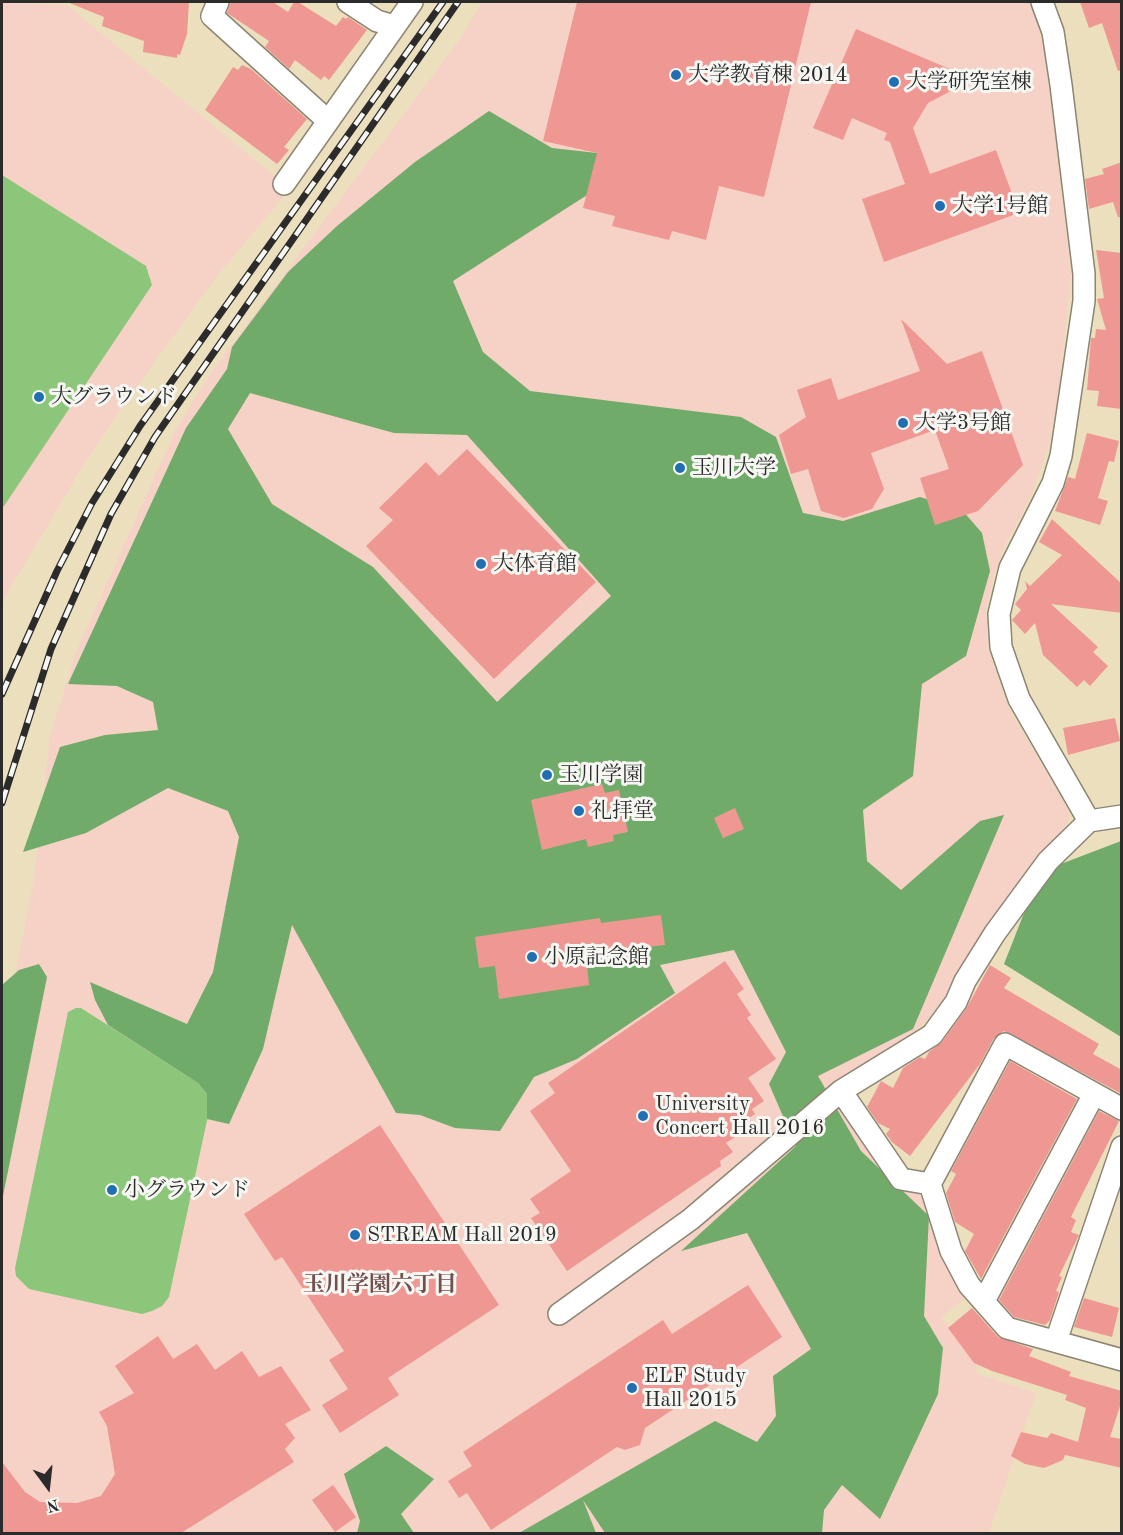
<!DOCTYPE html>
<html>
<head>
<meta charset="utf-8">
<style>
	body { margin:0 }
	#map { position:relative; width:1123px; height:1535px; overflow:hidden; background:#ecdfbd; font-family:"Old Standard TT",serif }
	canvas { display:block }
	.frame { position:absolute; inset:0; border:3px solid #2b2b2b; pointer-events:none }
	.north { position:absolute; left:18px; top:1457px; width:60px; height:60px; -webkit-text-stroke:4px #f6f6f2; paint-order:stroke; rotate:165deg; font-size:16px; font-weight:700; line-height:24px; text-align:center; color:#2b2b2b }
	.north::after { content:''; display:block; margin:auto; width:21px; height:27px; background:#2b2b2b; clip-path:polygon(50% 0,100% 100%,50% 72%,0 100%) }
</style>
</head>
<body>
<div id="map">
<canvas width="1123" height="1535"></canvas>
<div class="frame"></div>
<div class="north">N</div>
</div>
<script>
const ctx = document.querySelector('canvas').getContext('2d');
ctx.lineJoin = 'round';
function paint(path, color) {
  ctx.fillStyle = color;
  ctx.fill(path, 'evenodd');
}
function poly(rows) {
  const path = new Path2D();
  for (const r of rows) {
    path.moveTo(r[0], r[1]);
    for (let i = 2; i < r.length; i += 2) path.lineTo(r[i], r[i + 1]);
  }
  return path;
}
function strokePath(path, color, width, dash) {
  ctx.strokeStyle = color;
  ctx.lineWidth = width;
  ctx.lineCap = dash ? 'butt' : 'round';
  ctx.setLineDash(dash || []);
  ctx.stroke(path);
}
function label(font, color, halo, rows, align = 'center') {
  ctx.font = font + ' "Old Standard TT","Noto Serif JP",serif';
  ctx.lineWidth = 6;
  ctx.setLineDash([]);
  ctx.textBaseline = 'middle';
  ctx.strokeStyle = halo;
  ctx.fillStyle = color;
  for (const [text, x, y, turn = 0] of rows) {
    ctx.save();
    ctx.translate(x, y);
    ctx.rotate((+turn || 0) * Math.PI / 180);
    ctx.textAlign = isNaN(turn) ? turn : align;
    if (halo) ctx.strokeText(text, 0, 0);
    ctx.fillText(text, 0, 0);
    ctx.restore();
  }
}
paint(poly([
	[2,2,67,5,290,189,216,277,123,406,78,474,2,602],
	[482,2,1030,2,1034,12,1045,54,1071,274,1058,398,1047,451,1030,499,1005,545,994,574,986,610,988,648,1008,707,1070,813,1066,831,982,935,935,1014,901,1043,829,1087,897,1186,925,1193,970,1293,941,1318,977,1356,976,1373,1036,1393,989,1533,2,1534,2,1041,34,879,50,737,76,652,177,427,212,371,460,39]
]), '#f6d1c5');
paint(poly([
	[2,175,146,266,152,285,2,509],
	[76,1008,81,1008,198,1083,207,1094,209,1111,169,1297,162,1306,152,1311,142,1314,29,1289,16,1276,15,1268,68,1012]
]), '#8cc67a');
paint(poly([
	[489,111,552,148,597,153,609,181,453,281,483,352,530,391,741,417,776,437,803,513,843,521,920,497,962,510,982,533,990,571,966,656,922,684,913,776,863,810,867,861,901,890,980,821,1004,815,913,1029,818,1076,861,1151,929,1216,924,1316,943,1348,938,1394,880,1519,842,1485,824,1510,822,1533,605,1533,583,1500,596,1533,519,1533,715,1421,757,1442,776,1416,773,1376,811,1349,747,1233,681,1251,796,1146,769,1084,786,1052,734,950,660,965,675,993,577,1059,534,1077,500,1131,455,1128,420,1115,396,1113,292,925,263,1049,229,1124,207,1119,207,1094,198,1083,108,1025,95,1000,90,982,187,1024,213,972,239,837,228,811,168,788,86,833,23,852,60,747,105,735,158,730,153,702,117,686,68,684,186,428,227,369,232,347,288,272,337,226,415,162],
	[250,393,394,433,467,435,611,596,497,702,373,567,272,504,228,429],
	[1121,841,1121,1037,1004,964,1026,908,1046,883,1053,867],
	[39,964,47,977,2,1201,2,985,19,970],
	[386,1446,434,1479,401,1514,414,1533,357,1533,360,1521,344,1474]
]), '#71ab6a');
paint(poly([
	[67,2,189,2,187,34,180,55,177,54,177,58,143,52,144,41,102,26,104,17],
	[231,2,273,2,288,12,294,2,298,2,336,26,343,17,346,19,348,17,367,30,329,80,324,76,321,80,295,60,289,69,265,47,269,41,227,13],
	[577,2,811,2,764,197,719,186,706,240,672,231,669,240,612,226,615,216,583,208,597,153,543,141],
	[1080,2,1122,2,1122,70,1118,71,1102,23,1089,28],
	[856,29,959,73,951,91,928,103,913,128,930,174,996,150,1019,213,884,262,862,199,905,184,890,142,884,140,887,133,852,118,843,140,813,128],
	[242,65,251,69,307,119,284,147,289,150,277,164,205,110,233,67,238,70],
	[1122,162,1122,217,1118,217,1113,202,1089,209,1085,179,1104,174,1102,169],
	[1096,250,1122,253,1122,409,1097,406,1099,391,1087,390,1091,338,1095,338,1096,329,1106,330,1097,299,1104,298],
	[901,319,947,364,982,351,1023,465,978,511,935,525,920,478,949,469,935,430,871,453,884,489,872,509,844,518,821,511,808,469,791,474,779,435,806,417,797,390,831,378,838,400,920,371],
	[1087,433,1119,441,1114,462,1109,461,1098,498,1108,501,1100,525,1055,511,1068,477,1075,479],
	[467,449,596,582,494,679,366,546,393,520,379,508,426,462,439,476],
	[1052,519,1122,584,1122,613,1051,604,1098,647,1093,652,1108,666,1090,686,1084,680,1077,687,1043,655,1035,623,1025,634,1012,620,1021,610,1015,604,1027,589,1025,581,1030,586,1062,555,1039,542],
	[1115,718,1120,741,1068,755,1063,728],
	[602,784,605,793,619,790,628,832,613,835,614,841,588,847,586,839,542,850,531,800],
	[735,808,744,829,723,838,714,818],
	[661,915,665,945,647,947,648,957,587,965,589,985,499,999,495,966,479,968,475,937,600,918,601,923],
	[725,961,744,989,737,994,751,1015,747,1018,776,1059,748,1078,764,1101,752,1109,755,1114,749,1118,753,1125,726,1143,733,1152,720,1161,721,1166,567,1271,531,1218,540,1213,530,1199,571,1171,530,1111,555,1093,548,1083],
	[990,965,1011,978,1004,988,1099,1044,1093,1054,1122,1070,1122,1094,1004,1031,994,1038,980,1064,910,1156,892,1142,886,1134,890,1129,878,1123,867,1107,881,1081,893,1088,903,1068,920,1057,925,1059,929,1052,942,1042,966,1009],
	[1010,1061,1077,1099,981,1279,965,1251,974,1234,955,1222,946,1193,956,1174,951,1171],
	[1099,1111,1119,1121,1071,1217,1076,1220,1071,1232,1079,1235,1059,1276,1062,1277,1056,1291,1059,1292,1050,1320,1045,1325,1014,1317,999,1300],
	[380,1125,499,1305,388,1378,399,1395,340,1433,322,1405,348,1389,329,1360,344,1351,282,1257,275,1261,244,1214],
	[748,1285,782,1337,645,1428,640,1445,625,1450,617,1447,491,1530,467,1493,459,1498,448,1481,472,1466,463,1452,663,1320,672,1334],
	[1084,1298,1119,1308,1112,1337,1074,1327],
	[972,1308,998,1337,1033,1349,1029,1356,1071,1372,1069,1376,1122,1391,1122,1400,1110,1437,1122,1439,1122,1468,1065,1455,1063,1460,1044,1468,1025,1464,1011,1456,1021,1432,1047,1438,1051,1433,1078,1442,1086,1408,1065,1400,1067,1395,992,1371,974,1363,948,1328],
	[158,1336,173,1359,197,1344,215,1370,242,1351,259,1377,281,1366,311,1410,285,1424,295,1438,285,1449,294,1462,181,1533,2,1533,2,1462,25,1492,40,1502,77,1503,101,1496,115,1474,107,1426,99,1412,134,1393,115,1366],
	[333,1485,356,1517,335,1532,312,1500]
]), '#ef9893');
const street = poly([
	[218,2,212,16,327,120],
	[348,2,377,21,395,26],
	[1042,2,1053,32,1061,85,1084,274,1084,301,1061,456,1053,483,1010,568,999,614,1001,647,1019,699,1089,821],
	[284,184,412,2],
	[841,1091,901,1179,930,1184,951,1251,969,1285,1007,1328,1122,1360],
	[930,1184,1005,1044,1122,1109],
	[984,1301,1094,1094],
	[559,1314,691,1219,841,1091,932,1035,956,1002,965,981,995,933,1048,861,1089,821,1122,816],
	[1056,1341,1122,1147]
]);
strokePath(street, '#8c8574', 24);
strokePath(street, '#fff', 21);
const rail = poly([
	[2,694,57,571,92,503,140,426,443,2],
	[2,803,51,649,111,514,155,437,458,2]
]);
strokePath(rail, '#2b2b2b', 7);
strokePath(rail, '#f6f6f2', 4.5, [14]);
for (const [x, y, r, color] of [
	[676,75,6,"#1f6fb2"],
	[894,82,6,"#1f6fb2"],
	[940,206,6,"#1f6fb2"],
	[39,397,6,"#1f6fb2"],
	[903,423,6,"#1f6fb2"],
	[680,468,6,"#1f6fb2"],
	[481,564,6,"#1f6fb2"],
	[547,775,6,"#1f6fb2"],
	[579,811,6,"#1f6fb2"],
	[532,957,6,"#1f6fb2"],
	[643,1116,6,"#1f6fb2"],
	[112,1190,6,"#1f6fb2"],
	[355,1235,6,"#1f6fb2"],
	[632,1388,6,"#1f6fb2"]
]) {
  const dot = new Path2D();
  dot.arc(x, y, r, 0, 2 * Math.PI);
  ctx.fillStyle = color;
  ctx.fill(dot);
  strokePath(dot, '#f6f6f2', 2);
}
label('21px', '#2b2b2b', '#f6f6f2', [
	["大学教育棟 2014",688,75],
	["大学研究室棟",906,82],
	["大学1号館",952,206],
	["大グラウンド",51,397],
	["大学3号館",915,423],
	["玉川大学",692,468],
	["大体育館",493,564],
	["玉川学園",559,775],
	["礼拝堂",591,811],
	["小原記念館",544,957],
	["University",655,1104],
	["Concert Hall 2016",655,1128],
	["小グラウンド",124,1190],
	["STREAM Hall 2019",367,1235],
	["ELF Study",644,1376],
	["Hall 2015",644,1400]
], 'left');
label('bold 22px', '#70514f', '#f6f6f2', [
	["玉川学園六丁目",380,1285]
]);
</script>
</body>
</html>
